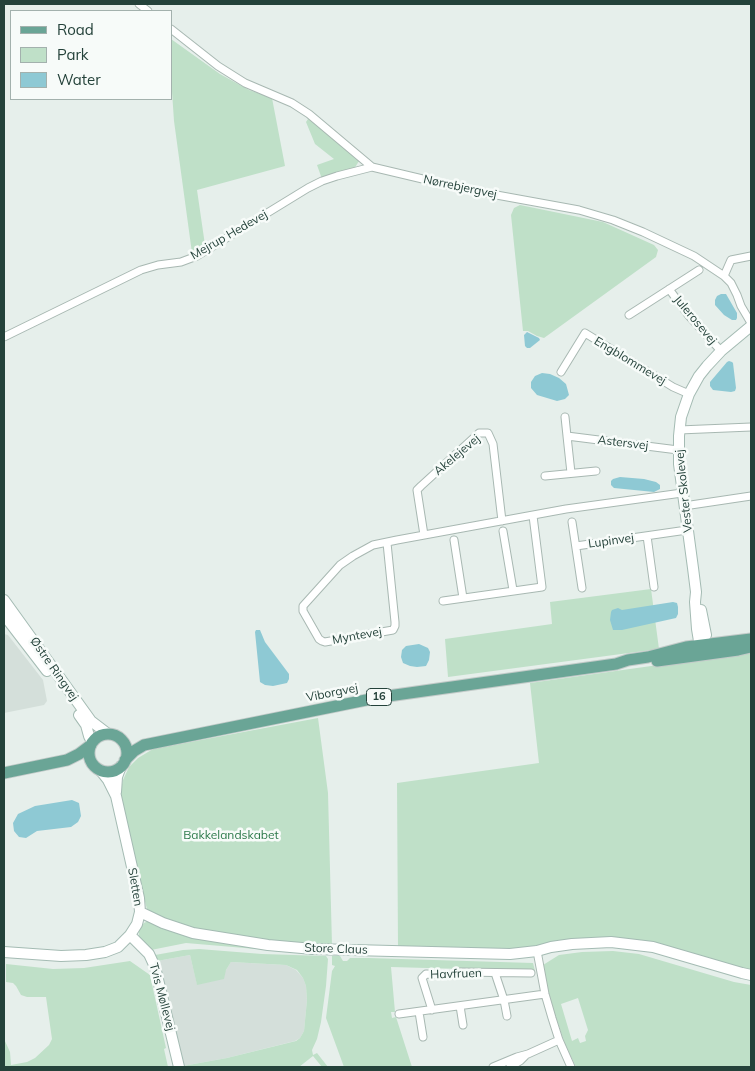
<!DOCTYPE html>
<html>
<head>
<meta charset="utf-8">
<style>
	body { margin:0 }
	#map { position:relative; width:755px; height:1071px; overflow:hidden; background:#e6efeb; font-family:Mulish,sans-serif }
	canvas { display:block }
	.frame { position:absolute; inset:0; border:5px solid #24423a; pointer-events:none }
	.legend { position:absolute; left:10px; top:10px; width:162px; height:90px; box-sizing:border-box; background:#f7fbf9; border:1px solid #a3b1ad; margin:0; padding:6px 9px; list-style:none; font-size:15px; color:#24423a }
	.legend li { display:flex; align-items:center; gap:10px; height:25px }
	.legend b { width:25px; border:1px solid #a3b1ad }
</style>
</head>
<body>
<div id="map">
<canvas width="755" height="1071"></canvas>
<div class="frame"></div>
<ul class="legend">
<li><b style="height:6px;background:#6aa596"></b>Road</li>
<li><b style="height:14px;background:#bfe0c8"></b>Park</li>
<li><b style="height:14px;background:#8ec9d4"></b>Water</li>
</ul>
</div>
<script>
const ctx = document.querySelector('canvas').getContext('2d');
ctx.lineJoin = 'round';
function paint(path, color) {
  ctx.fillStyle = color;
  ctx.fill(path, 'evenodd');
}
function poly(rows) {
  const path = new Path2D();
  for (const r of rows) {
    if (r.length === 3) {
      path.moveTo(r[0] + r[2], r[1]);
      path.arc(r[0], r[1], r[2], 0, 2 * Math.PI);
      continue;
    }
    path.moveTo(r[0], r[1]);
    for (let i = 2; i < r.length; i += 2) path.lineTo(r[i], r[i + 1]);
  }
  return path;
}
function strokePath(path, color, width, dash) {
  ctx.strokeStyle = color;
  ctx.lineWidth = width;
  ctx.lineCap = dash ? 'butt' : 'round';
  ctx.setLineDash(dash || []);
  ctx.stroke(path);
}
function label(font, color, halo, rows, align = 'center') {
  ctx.font = font + ' Mulish,sans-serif';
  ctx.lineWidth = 5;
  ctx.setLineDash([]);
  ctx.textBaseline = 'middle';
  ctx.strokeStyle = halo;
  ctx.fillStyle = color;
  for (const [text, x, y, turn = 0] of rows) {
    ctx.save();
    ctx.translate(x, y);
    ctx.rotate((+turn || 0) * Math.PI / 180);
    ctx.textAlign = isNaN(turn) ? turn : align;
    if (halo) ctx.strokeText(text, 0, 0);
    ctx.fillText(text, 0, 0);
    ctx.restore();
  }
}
paint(poly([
	[4,634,8,635,43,680,47,701,44,705,4,713],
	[190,955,197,984,226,970,231,962,286,965,296,970,303,978,306,986,307,1000,304,1031,300,1038,295,1041,227,1058,183,1066,157,961]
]), '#d4dfda');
paint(poly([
	[171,39,220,74,249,90,272,98,285,166,197,190,205,245,192,253,174,121,171,77],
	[310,116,359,161,354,169,322,179,317,165,334,159,315,144,306,122],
	[520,205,603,222,654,245,658,250,656,257,544,338,537,336,528,331,523,331,511,215,514,208],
	[651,589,659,649,448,677,445,639,552,624,550,602],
	[751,652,751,971,633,940,515,950,398,948,397,783,539,763,530,683],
	[318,718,328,793,332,945,284,944,192,929,159,917,147,909,143,894,120,793,123,780,129,767,138,758,153,749],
	[148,921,268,948,268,950,186,943,151,950,139,937,139,929,144,923],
	[199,949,262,954,326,956,328,959,326,986,321,1022,317,1039,312,1050,313,1055,317,1053,328,1067,322,1067,313,1056,299,1067,183,1067,183,1066,227,1058,296,1041,300,1038,304,1031,307,1000,306,986,303,978,297,970,286,965,231,962,226,970,224,979,197,985,190,955,157,961,155,955,183,950],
	[613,951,639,954,734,982,751,985,751,1067,576,1067,565,1044,551,1003,543,965,559,955,582,952],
	[578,998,588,1030,585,1036,586,1041,580,1043,578,1038,572,1041,561,1004],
	[332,956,340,956,343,961,347,961,350,958,368,958,533,963,535,971,391,967,395,1012,391,1012,392,1018,396,1017,412,1067,344,1067,326,1018,332,971,335,966,332,965],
	[130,961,150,975,166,1048,164,1049,168,1067,4,1067,4,1039,10,1052,11,1065,27,1062,35,1058,49,1045,52,1039,46,997,27,997,21,995,16,986,13,983,6,982,6,964,53,969,84,968]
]), '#bfe0c8');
paint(poly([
	[721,294,726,294,737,313,737,318,736,320,732,320,724,315,715,305,715,300,717,296],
	[527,332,539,338,540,340,530,348,527,348,525,346,524,335],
	[729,361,732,362,733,363,736,388,735,391,731,392,713,390,710,386,710,382,727,362],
	[542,373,550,374,559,378,566,384,569,395,565,399,557,401,537,395,531,388,531,382,535,376],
	[620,477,644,479,656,482,660,485,660,489,654,492,614,488,611,485,611,481,613,479],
	[673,602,677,603,678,607,678,614,676,618,622,630,613,630,610,620,611,612,612,610,618,608,622,610],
	[256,630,260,630,265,642,289,674,289,679,287,683,273,686,265,685,260,682,255,632],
	[419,644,428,648,430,652,429,660,426,666,417,667,410,666,403,663,401,657,402,650,406,646],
	[72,800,79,803,81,816,78,822,71,827,37,831,26,838,19,837,14,831,13,823,18,814,35,806]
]), '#8ec9d4');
const street = poly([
	[139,4,148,11],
	[171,29,218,66,245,83,292,103,309,114,372,167,469,190,579,210,613,220,643,232,694,256,724,276,731,283,737,295,741,306,751,323],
	[724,276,731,260,751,256],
	[669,289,689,316,721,351],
	[629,315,699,270],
	[4,337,141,270,158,265,181,262,197,256,308,188,322,181,337,176,372,167],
	[561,372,585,333,673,387,689,394],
	[565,417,567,436],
	[679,430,751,427],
	[571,473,567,436,678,450],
	[545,476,596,471],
	[684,506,751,496],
	[572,522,582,588],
	[503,531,513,590],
	[424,535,417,490,421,486,479,433,488,433,493,444,502,521],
	[647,536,654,587],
	[454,540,463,598],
	[387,543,395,622,395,626,393,630,325,642,322,641,319,639,303,611,303,606,340,565,353,556,373,545,397,540,566,509,682,493],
	[576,546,687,530],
	[443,601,542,587,533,516],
	[537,951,545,994,552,1018,559,1040,571,1067],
	[495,973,504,1000,507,1016],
	[460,1006,463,1025],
	[432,1010,422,978,426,974,453,975,460,972,531,973],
	[419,1012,423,1037],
	[399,1014,545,994],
	[493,1067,517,1057,528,1054,559,1040],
	[510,1067,520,1061,525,1056]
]);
const secondary = poly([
	[4,600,91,721,108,734],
	[701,610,706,635],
	[4,615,47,671],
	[706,649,699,641,697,629,695,602,696,592,693,568,679,464,679,436,681,417,689,394,699,376,707,366,721,351,751,326],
	[79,715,86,725,89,736,92,742],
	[116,792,117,777,121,766],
	[140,912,163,923,193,933,268,945,313,949,510,954,537,951,551,947,572,944,611,942,653,947,742,973,751,975],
	[130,935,149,954,155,967,179,1067],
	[4,952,61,956,86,955,105,952,118,947,130,935,137,924,140,912,139,898,116,796,108,780,100,770]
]);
const primary = poly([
	[657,661,738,650,751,647],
	[108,753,19],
	[125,760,134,751,144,745,381,697,616,664,628,660,648,657,686,647,751,639],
	[4,773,67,760,79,754,91,745]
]);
strokePath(street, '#a8b8b2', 9);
strokePath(secondary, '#a4bbb3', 12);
strokePath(primary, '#c2cac8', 13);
strokePath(street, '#fff', 7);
strokePath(secondary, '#fff', 10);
strokePath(primary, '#6aa596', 11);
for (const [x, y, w] of [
	[379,697,25]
]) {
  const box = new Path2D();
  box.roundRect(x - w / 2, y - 8.5, w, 17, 4);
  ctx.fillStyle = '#f7fbf9';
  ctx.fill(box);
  strokePath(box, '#24423a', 1);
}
label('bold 11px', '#24423a', null, [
	["16",379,697]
]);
label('12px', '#24423a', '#f7fbf9', [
	["Nørrebjergvej",460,187,12],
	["Mejrup Hedevej",229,235,-30],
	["Julerosevej",695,320,50],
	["Engblommevej",630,361,31],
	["Astersvej",623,443,7],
	["Akelejevej",457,455,-40],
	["Vester Skolevej",684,491,-96],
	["Lupinvej",611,541,-8],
	["Myntevej",357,636,-10],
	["Østre Ringvej",54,669,55],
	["Viborgvej",332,693,-11],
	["Sletten",135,887,80],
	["Store Claus",336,949,2],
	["Havfruen",456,974,-2],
	["Tvis Møllevej",162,997,75]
]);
label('12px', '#2d7a4b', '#f7fbf9', [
	["Bakkelandskabet",231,835]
]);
</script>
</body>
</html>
